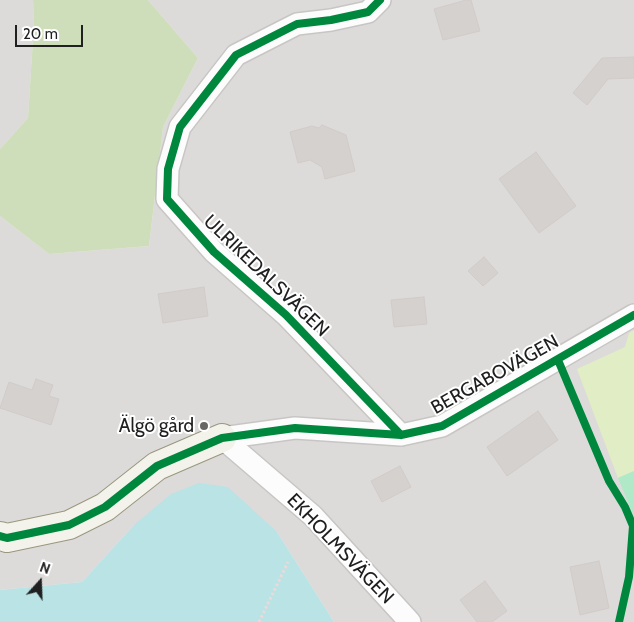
<!DOCTYPE html>
<html>
<head>
<meta charset="utf-8">
<style>
	body { margin:0 }
	#map { position:relative; width:634px; height:622px; overflow:hidden; background:#eeebe8; font-family:Cabin,sans-serif }
	canvas { display:block }
	.north { position:absolute; left:15px; top:557px; width:50px; height:50px; -webkit-text-stroke:4px #fff; paint-order:stroke; rotate:20deg; font-size:14px; font-weight:700; line-height:20px; text-align:center; color:#202020 }
	.north::after { content:''; display:block; margin:auto; width:18px; height:22px; background:#202020; clip-path:polygon(50% 0,100% 100%,50% 72%,0 100%) }
	.scale { position:absolute; left:15px; top:25px; width:68px; height:22px; box-sizing:border-box; border:2px solid #202020; border-top:0; padding-left:6px; font-size:15px; line-height:18px; white-space:nowrap; color:#202020; -webkit-text-stroke:4px #fff; paint-order:stroke }
</style>
</head>
<body>
<div id="map">
<canvas width="634" height="622"></canvas>
<div class="north">N</div>
<div class="scale">20 m</div>
</div>
<script>
const ctx = document.querySelector('canvas').getContext('2d');
ctx.lineJoin = 'round';
function paint(path, color) {
  ctx.fillStyle = color;
  ctx.fill(path, 'evenodd');
}
function poly(rows) {
  const path = new Path2D();
  for (const r of rows) {
    path.moveTo(r[0], r[1]);
    for (let i = 2; i < r.length; i += 2) path.lineTo(r[i], r[i + 1]);
  }
  return path;
}
function strokePath(path, color, width, dash) {
  ctx.strokeStyle = color;
  ctx.lineWidth = width;
  ctx.lineCap = dash ? 'butt' : 'round';
  ctx.setLineDash(dash || []);
  ctx.stroke(path);
}
function label(font, color, halo, rows, align = 'center') {
  ctx.font = font + ' Cabin,sans-serif';
  ctx.lineWidth = 4;
  ctx.setLineDash([]);
  ctx.textBaseline = 'middle';
  ctx.strokeStyle = halo;
  ctx.fillStyle = color;
  for (const [text, x, y, turn = 0] of rows) {
    ctx.save();
    ctx.translate(x, y);
    ctx.rotate((+turn || 0) * Math.PI / 180);
    ctx.textAlign = isNaN(turn) ? turn : align;
    if (halo) ctx.strokeText(text, 0, 0);
    ctx.fillText(text, 0, 0);
    ctx.restore();
  }
}
paint(poly([
	[0,0,33,0,34,23,28,118,0,149],
	[148,0,634,0,634,622,334,622,277,532,134,525,82,582,0,590,0,216,49,254,149,246,163,127,198,58]
]), '#dddbda');
paint(poly([
	[634,330,634,471,618,478,577,369,625,347,629,333]
]), '#e1edc4');
paint(poly([
	[33,0,148,0,198,58,163,127,149,246,49,254,0,216,0,149,28,118,34,23]
]), '#cedebb');
paint(poly([
	[634,471,634,516,618,478]
]), '#afe9c7');
paint(poly([
	[199,483,228,487,277,532,334,622,0,622,0,590,82,582,134,525,171,494]
]), '#b9e3e4');
const building = poly([
	[466,0,471,0,480,31,443,40,434,9,466,0],
	[634,57,634,78,608,79,587,105,573,93,602,58,634,57],
	[322,125,346,135,355,171,325,179,322,167,310,160,298,163,290,132,312,126,319,128,322,125],
	[536,152,576,206,539,233,499,179,536,152],
	[484,257,498,273,483,286,468,271,484,257],
	[204,287,208,316,163,323,158,294,204,287],
	[424,297,427,324,394,327,391,300,424,297],
	[36,379,53,385,49,396,59,399,51,425,0,408,9,382,32,390,36,379],
	[538,411,558,440,507,476,487,447,538,411],
	[400,466,411,487,382,502,371,481,400,466],
	[599,561,609,608,580,615,570,567,599,561],
	[485,581,507,611,492,622,477,622,460,600,485,581]
]);
paint(building, '#d5d1cf');
strokePath(building, '#d1ccc9', 1);
const street = poly([
	[380,0,368,12,331,20,297,24,236,55,180,127,168,169,167,199,214,252,286,315,401,435],
	[222,438,295,428,401,435,442,426,634,315],
	[222,438,313,516,410,622]
]);
const secondary = poly([
	[0,536,7,538,69,525,105,507,157,466,222,438]
]);
strokePath(street, '#c7c6c4', 24);
strokePath(secondary, '#99977f', 30);
strokePath(poly([
	[259,622,288,562]
]), '#ecd9da', 3, [2.5, 2.5]);
strokePath(street, '#fcfcfc', 21);
strokePath(secondary, '#f4f3eb', 28);
strokePath(poly([
	[380,0,368,12,331,20,297,24,236,55,180,127,168,169,167,199,214,252,286,315,401,435],
	[558,360,609,481,625,507,633,526,629,577,619,622],
	[0,536,7,538,69,525,105,507,157,466,222,438,295,428,401,435,442,426,634,315]
]), '#00873e', 8);
for (const [x, y, r, color] of [
	[204,426,5,"#686766"]
]) {
  const dot = new Path2D();
  dot.arc(x, y, r, 0, 2 * Math.PI);
  ctx.fillStyle = color;
  ctx.fill(dot);
  strokePath(dot, '#fff', 2);
}
label('19px', '#202020', '#fff', [
	["ULRIKEDALSVÄGEN",266,276,44],
	["BERGABOVÄGEN",495,375,-29],
	["EKHOLMSVÄGEN",340,549,46]
]);
label('19px', '#202020', '#fff', [
	["Älgö gård",194,426]
], 'right');
</script>
</body>
</html>
